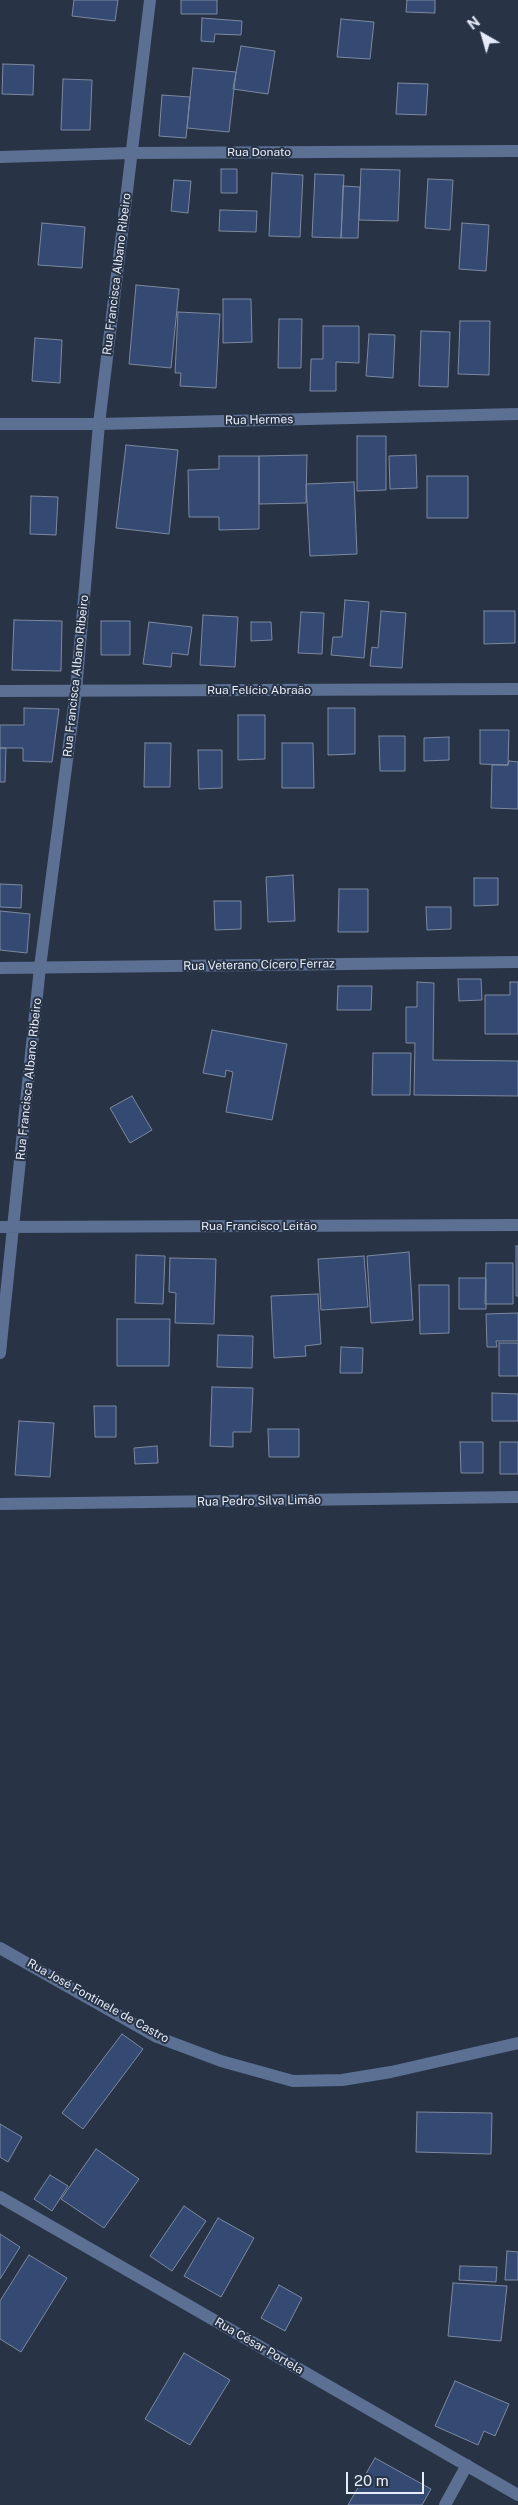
<!DOCTYPE html>
<html>
<head>
<meta charset="utf-8">
<style>
	body { margin:0 }
	#map { position:relative; width:518px; height:2505px; overflow:hidden; background:#293346; font-family:"Public Sans",sans-serif }
	canvas { display:block }
	.north { position:absolute; left:458px; top:10px; width:50px; height:50px; -webkit-text-stroke:4px #293346; paint-order:stroke; rotate:322deg; font-size:14px; font-weight:700; line-height:20px; text-align:center; color:#e5ecf9 }
	.north::after { content:''; display:block; margin:auto; width:18px; height:22px; background:#e5ecf9; clip-path:polygon(50% 0,100% 100%,50% 72%,0 100%) }
	.scale { position:absolute; left:346px; top:2472px; width:78px; height:22px; box-sizing:border-box; border:2px solid #e5ecf9; border-top:0; padding-left:6px; font-size:15px; line-height:18px; white-space:nowrap; color:#e5ecf9; -webkit-text-stroke:4px #293346; paint-order:stroke }
</style>
</head>
<body>
<div id="map">
<canvas width="518" height="2505"></canvas>
<div class="north">N</div>
<div class="scale">20 m</div>
</div>
<script>
const ctx = document.querySelector('canvas').getContext('2d');
ctx.lineJoin = 'round';
function paint(path, color) {
  ctx.fillStyle = color;
  ctx.fill(path, 'evenodd');
}
function poly(rows) {
  const path = new Path2D();
  for (const r of rows) {
    path.moveTo(r[0], r[1]);
    for (let i = 2; i < r.length; i += 2) path.lineTo(r[i], r[i + 1]);
  }
  return path;
}
function strokePath(path, color, width, dash) {
  ctx.strokeStyle = color;
  ctx.lineWidth = width;
  ctx.lineCap = dash ? 'butt' : 'round';
  ctx.setLineDash(dash || []);
  ctx.stroke(path);
}
function label(font, color, halo, rows, align = 'center') {
  ctx.font = font + ' "Public Sans",sans-serif';
  ctx.lineWidth = 4;
  ctx.setLineDash([]);
  ctx.textBaseline = 'middle';
  ctx.strokeStyle = halo;
  ctx.fillStyle = color;
  for (const [text, x, y, turn = 0] of rows) {
    ctx.save();
    ctx.translate(x, y);
    ctx.rotate((+turn || 0) * Math.PI / 180);
    ctx.textAlign = isNaN(turn) ? turn : align;
    if (halo) ctx.strokeText(text, 0, 0);
    ctx.fillText(text, 0, 0);
    ctx.restore();
  }
}
const building = poly([
	[74,0,118,0,115,21,72,16,74,0],
	[181,0,217,0,217,14,181,14,181,0],
	[407,0,435,0,435,13,406,12,407,0],
	[202,18,242,21,241,35,215,34,214,42,201,41,202,18],
	[341,19,374,22,370,59,337,57,341,19],
	[241,46,275,51,268,94,233,89,241,46],
	[3,64,34,65,33,95,2,94,3,64],
	[193,68,236,72,229,132,187,128,193,68],
	[63,79,92,80,90,130,61,130,63,79],
	[398,83,428,84,426,115,396,114,398,83],
	[162,95,190,97,186,138,159,136,162,95],
	[221,169,237,169,237,193,221,193,221,169],
	[361,169,400,170,398,221,359,220,361,169],
	[272,173,303,175,300,237,269,236,272,173],
	[315,174,344,175,341,238,312,237,315,174],
	[428,179,453,180,450,230,425,228,428,179],
	[174,180,191,181,188,213,171,211,174,180],
	[343,186,360,187,358,238,341,238,343,186],
	[220,210,257,211,256,232,219,231,220,210],
	[42,223,85,227,82,268,38,265,42,223],
	[462,223,489,225,486,271,459,269,462,223],
	[136,285,179,289,171,368,129,364,136,285],
	[223,299,251,299,252,342,223,343,223,299],
	[178,312,220,314,216,388,180,386,181,373,175,373,178,312],
	[279,319,302,319,301,368,278,368,279,319],
	[460,321,490,321,489,375,458,374,460,321],
	[323,326,359,326,359,363,336,362,336,391,310,391,311,359,323,359,323,326],
	[421,331,450,332,448,387,419,386,421,331],
	[369,334,395,335,393,378,366,376,369,334],
	[35,338,62,340,60,383,32,381,35,338],
	[357,436,386,436,386,490,357,491,357,436],
	[126,445,178,450,169,534,116,528,126,445],
	[307,455,306,503,259,504,259,456,307,455],
	[416,455,417,488,390,489,389,456,416,455],
	[219,456,259,456,259,529,219,530,219,517,189,517,188,470,219,469,219,456],
	[427,476,468,476,468,518,427,518,427,476],
	[354,482,357,554,310,556,306,484,354,482],
	[31,496,58,497,56,535,30,534,31,496],
	[345,600,369,602,364,658,331,655,333,637,342,637,345,600],
	[381,611,406,613,402,668,370,666,372,647,378,648,381,611],
	[484,611,515,611,515,643,484,644,484,611],
	[301,612,324,613,322,654,298,653,301,612],
	[203,615,238,617,235,667,200,665,203,615],
	[14,620,62,621,61,671,12,670,14,620],
	[101,621,130,621,130,655,101,655,101,621],
	[149,622,192,627,188,655,172,653,171,667,143,664,149,622],
	[251,622,271,622,272,640,251,641,251,622],
	[24,708,59,709,52,762,23,761,23,748,0,748,0,725,24,725,24,708],
	[328,708,355,708,355,754,328,755,328,708],
	[238,715,265,715,265,759,238,760,238,715],
	[480,730,509,730,508,765,480,764,480,730],
	[379,736,405,736,405,771,380,771,379,736],
	[449,737,449,760,424,761,424,738,449,737],
	[145,743,171,743,170,787,144,787,145,743],
	[282,743,313,743,314,788,282,788,282,743],
	[0,748,6,748,5,782,0,782,0,748],
	[198,750,222,750,222,788,199,789,198,750],
	[509,761,518,762,518,809,491,808,492,765,508,765,509,761],
	[293,875,295,921,268,922,266,877,293,875],
	[474,878,498,878,498,905,474,906,474,878],
	[0,884,22,885,21,908,0,907,0,884],
	[339,889,368,889,368,932,338,932,339,889],
	[214,901,241,901,241,929,215,930,214,901],
	[426,907,451,907,451,929,427,930,426,907],
	[0,911,30,914,27,953,0,950,0,911],
	[458,979,481,979,482,1000,459,1001,458,979],
	[417,982,434,983,433,1060,518,1061,518,1096,414,1095,415,1043,406,1043,406,1007,417,1007,417,982],
	[510,982,518,982,518,1034,485,1034,485,995,510,995,510,982],
	[338,986,372,986,371,1010,337,1010,338,986],
	[212,1030,287,1044,272,1120,226,1112,233,1072,226,1070,225,1077,203,1073,212,1030],
	[373,1053,411,1053,410,1095,372,1095,373,1053],
	[132,1096,152,1130,130,1143,110,1108,132,1096],
	[516,1246,518,1246,518,1296,516,1296,516,1246],
	[409,1252,413,1320,371,1323,367,1256,409,1252],
	[136,1255,165,1256,163,1304,135,1303,136,1255],
	[364,1256,368,1307,321,1310,318,1259,364,1256],
	[170,1258,216,1259,214,1324,175,1323,176,1293,169,1292,170,1258],
	[486,1263,513,1263,513,1304,485,1304,486,1263],
	[459,1278,486,1278,486,1309,459,1309,459,1278],
	[419,1285,449,1285,449,1333,420,1334,419,1285],
	[318,1294,321,1344,305,1346,306,1356,274,1358,271,1296,318,1294],
	[518,1313,518,1341,496,1341,497,1347,487,1347,486,1314,518,1313],
	[117,1319,170,1319,169,1366,117,1366,117,1319],
	[218,1335,253,1336,252,1368,217,1367,218,1335],
	[499,1343,518,1343,518,1376,499,1376,499,1343],
	[341,1347,363,1348,362,1373,340,1373,341,1347],
	[212,1387,253,1388,251,1432,233,1432,233,1447,210,1446,212,1387],
	[492,1393,518,1394,518,1421,492,1421,492,1393],
	[94,1406,116,1406,116,1437,95,1437,94,1406],
	[19,1421,54,1423,50,1477,15,1475,19,1421],
	[268,1429,299,1429,299,1457,269,1457,268,1429],
	[460,1442,483,1442,483,1473,461,1473,460,1442],
	[500,1442,518,1442,518,1474,500,1474,500,1442],
	[157,1446,158,1463,135,1464,134,1448,157,1446],
	[122,2034,143,2049,83,2129,62,2113,122,2034],
	[417,2112,492,2113,491,2154,416,2152,417,2112],
	[0,2124,22,2137,8,2162,0,2157,0,2124],
	[96,2149,139,2179,104,2228,61,2199,96,2149],
	[50,2175,68,2186,52,2211,34,2199,50,2175],
	[184,2206,206,2221,172,2271,150,2256,184,2206],
	[218,2218,254,2238,221,2297,184,2276,218,2218],
	[0,2234,20,2247,0,2279,0,2234],
	[507,2251,518,2252,518,2280,505,2280,507,2251],
	[29,2255,67,2278,21,2352,0,2339,0,2301,29,2255],
	[460,2266,497,2267,496,2282,459,2280,460,2266],
	[453,2283,507,2286,501,2341,448,2336,453,2283],
	[279,2285,302,2298,285,2331,261,2318,279,2285],
	[184,2353,230,2380,190,2445,145,2419,184,2353],
	[455,2381,509,2404,495,2436,484,2431,478,2445,435,2426,455,2381],
	[375,2458,431,2489,422,2505,348,2505,375,2458]
]);
paint(building, '#344a72');
strokePath(building, '#7d89a0', 1);
strokePath(poly([
	[0,157,130,153,518,151],
	[0,424,99,424,518,414],
	[0,691,518,689],
	[0,968,518,962],
	[0,1227,518,1225],
	[0,1353,40,967,76,691,99,424,150,0],
	[0,1504,518,1497],
	[0,1948,157,2037,221,2061,293,2081,342,2080,391,2072,518,2043],
	[0,2197,518,2495],
	[445,2505,467,2465]
]), '#5c7093', 12);
label('12px', '#e5ecf9', '#293346', [
	["Rua Donato",259,152],
	["Rua Francisca Albano Ribeiro",117,274,-83],
	["Rua Hermes",259,420,-1],
	["Rua Francisca Albano Ribeiro",76,676,-84],
	["Rua Felício Abraão",259,690],
	["Rua Veterano Cícero Ferraz",259,965,-1],
	["Rua Francisca Albano Ribeiro",29,1079,-84],
	["Rua Francisco Leitão",259,1226],
	["Rua Pedro Silva Limão",259,1501,-1],
	["Rua José Fontinele de Castro",98,2001,29],
	["Rua César Portela",259,2346,30]
]);
</script>
</body>
</html>
